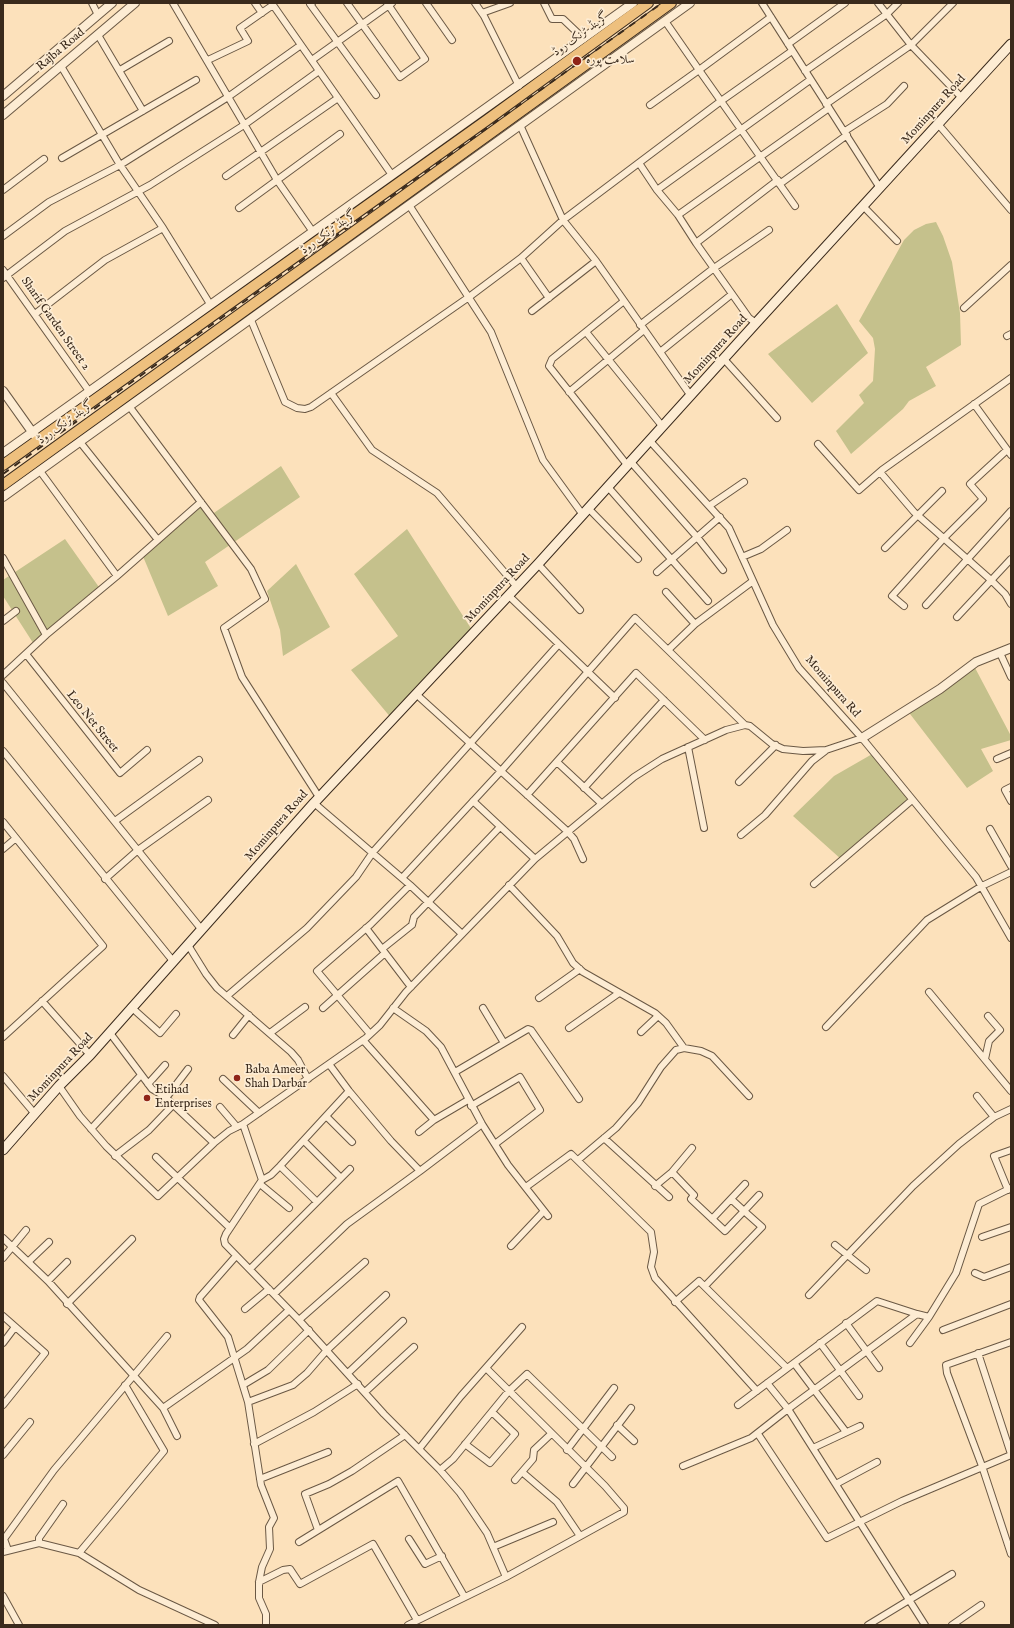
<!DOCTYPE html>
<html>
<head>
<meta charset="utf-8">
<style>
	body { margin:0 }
	#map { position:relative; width:1014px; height:1628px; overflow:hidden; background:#fce1bb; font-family:"IM FELL English",serif }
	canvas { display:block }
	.frame { position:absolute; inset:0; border:4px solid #3a2a1c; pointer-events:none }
</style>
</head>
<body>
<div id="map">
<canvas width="1014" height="1628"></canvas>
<div class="frame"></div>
</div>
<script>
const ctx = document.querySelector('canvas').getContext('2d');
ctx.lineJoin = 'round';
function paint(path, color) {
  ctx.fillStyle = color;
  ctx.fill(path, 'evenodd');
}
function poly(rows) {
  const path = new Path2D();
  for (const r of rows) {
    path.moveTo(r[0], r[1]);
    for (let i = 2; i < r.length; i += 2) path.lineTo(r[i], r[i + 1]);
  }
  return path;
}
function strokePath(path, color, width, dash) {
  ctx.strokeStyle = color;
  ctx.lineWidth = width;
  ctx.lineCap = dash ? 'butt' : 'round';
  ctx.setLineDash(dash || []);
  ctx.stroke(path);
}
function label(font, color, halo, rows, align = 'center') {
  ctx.font = font + ' "IM FELL English",Amiri,serif';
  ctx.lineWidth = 3.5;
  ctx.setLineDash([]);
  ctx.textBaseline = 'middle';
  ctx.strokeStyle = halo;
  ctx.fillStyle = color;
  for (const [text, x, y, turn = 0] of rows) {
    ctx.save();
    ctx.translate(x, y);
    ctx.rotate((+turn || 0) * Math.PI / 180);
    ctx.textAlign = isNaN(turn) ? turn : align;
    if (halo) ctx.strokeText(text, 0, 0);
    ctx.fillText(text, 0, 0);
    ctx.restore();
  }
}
paint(poly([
	[936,222,943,236,952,262,960,313,961,345,926,367,936,386,909,401,903,409,851,454,836,431,864,403,859,395,873,381,875,349,873,338,859,321,904,240,914,230,926,224],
	[837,304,868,353,812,403,768,354],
	[281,466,300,497,205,562,218,586,168,616,142,554,201,502,211,515],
	[407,529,474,633,392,719,351,670,398,636,354,574],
	[65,539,101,590,35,646,3,596,3,580],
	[296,564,330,627,283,656,280,630,267,591],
	[973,664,1011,736,1011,740,981,749,993,771,967,788,907,710],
	[874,753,912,800,842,860,793,816,834,776]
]), '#c5c18c');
const minor = poly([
	[92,3,98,15],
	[173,3,277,180,313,232],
	[255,3,262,13],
	[312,3,310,4,376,95],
	[347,3,400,77,425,59,387,3],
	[426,3,452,40],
	[475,3,484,16,519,86],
	[544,3,552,19,563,19,584,39],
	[762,3,880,188],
	[878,3,911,45,962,98],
	[482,13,510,3],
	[771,17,699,70,795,206],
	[98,35,143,111],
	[788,44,845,3],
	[208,60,248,41,240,28,273,5,392,175],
	[312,60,392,3],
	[61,66,120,165,163,228,210,304],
	[120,70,169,41],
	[805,71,887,14,898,3],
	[826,104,911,45,953,3],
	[650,105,699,70,665,21],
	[938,124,1011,210],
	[520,125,563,220,596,261,691,396],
	[845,131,887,104,904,86],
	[62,158,196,80],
	[639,163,657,190,678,215,696,243,749,318,756,323],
	[226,176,338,98],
	[781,183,847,135],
	[3,190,44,159],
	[657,190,810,80],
	[409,205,491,332,543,460,583,515],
	[863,206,897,241],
	[239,208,340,134],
	[678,215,829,108],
	[3,236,49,202,120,165,228,97,301,45],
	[696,243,778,180],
	[521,258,549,298],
	[3,270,89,391],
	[3,278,65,231,150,185,244,125,319,71],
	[624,301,552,359,549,366,628,466],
	[964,308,1011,265],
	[532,311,596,261],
	[35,314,105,260,163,228],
	[251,320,285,402,297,408,305,409,311,407,469,297,521,258,563,220,721,101,792,51],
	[640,325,714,268,769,230],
	[586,332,663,427],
	[1007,336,1011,334],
	[660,352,732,294],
	[723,358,777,418],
	[569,392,644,330],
	[331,393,372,450,437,493,517,587],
	[974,404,1011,455],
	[129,406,251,569,265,599,224,628,242,677,319,797],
	[650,441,729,528,773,625,799,668,862,738,976,877,1011,938],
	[80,442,158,540],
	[818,444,859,490,882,470,1011,378],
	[631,462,697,537,723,570],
	[40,471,117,576],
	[880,472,914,512,991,580,1005,594,1011,604],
	[608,487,708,601],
	[709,506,744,482],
	[589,509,638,559],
	[885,548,942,491],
	[742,557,761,549,787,530],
	[3,558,46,635],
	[538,564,580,610],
	[657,572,720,517],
	[666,592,695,624],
	[509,596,615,698],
	[926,605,1011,511],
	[904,606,892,596,944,538,983,499,970,484,1007,450],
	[957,617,1011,559],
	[3,621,16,611],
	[668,650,695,624,753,581],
	[1000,653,1011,677],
	[26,654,120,773,147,750],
	[3,675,46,635,117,576,201,502],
	[3,683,202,930],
	[416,694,567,831,574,839,583,859],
	[688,747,704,828],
	[3,751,173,961],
	[997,759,1011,753],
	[557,762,601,803],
	[739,782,776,745],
	[1011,787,1005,790,1011,801],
	[584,788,664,700],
	[527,795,636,673,705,740],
	[473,801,535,859],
	[314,803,410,885,462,934],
	[115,821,199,760],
	[3,822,103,946,3,1037],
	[990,829,1011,866],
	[741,835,765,815,812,761,825,751],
	[3,849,16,838],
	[402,878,501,771,635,618,745,725],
	[105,879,138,850,208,800],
	[814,884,912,800],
	[509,885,557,936,573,963,583,972,655,1013,666,1023,684,1048,701,1051,712,1056,749,1096],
	[366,928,411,987],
	[188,945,206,974,217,988,291,1052,298,1060,308,1079],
	[382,949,412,925,414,917,500,827],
	[929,992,1011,1091],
	[227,996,307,928,356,877,373,852,558,645],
	[539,998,580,969],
	[42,1001,90,1055],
	[131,1007,160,1033,176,1014],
	[323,1008,385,953],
	[393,1008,426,1031,441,1047,482,1124,508,1165,548,1216],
	[483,1008,504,1043],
	[826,1027,927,920,982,886,1011,872],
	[569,1028,619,993],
	[641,1032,658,1016],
	[110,1033,152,1089,164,1096,214,1143],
	[270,1033,305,1007],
	[370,1034,317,971,371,924,410,885],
	[233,1035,249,1015],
	[363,1040,434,1120,468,1100],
	[985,1059,989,1041,1000,1030,988,1016],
	[329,1064,349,1091,391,1141,420,1171,482,1124],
	[455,1072,528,1029,531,1030,579,1099],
	[3,1076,35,1114],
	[223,1079,259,1113],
	[148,1084,165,1065],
	[59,1086,80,1116,106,1146,158,1196,214,1143,229,1131,243,1124],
	[977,1096,994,1117],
	[166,1098,188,1069],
	[471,1106,520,1077,540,1110,495,1144],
	[220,1107,237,1127],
	[326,1116,352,1142],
	[91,1129,141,1075],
	[419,1132,434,1120],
	[604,1138,669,1197],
	[304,1141,341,1178],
	[115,1156,149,1130,173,1105],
	[156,1157,230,1228],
	[578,1160,616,1128,638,1103,661,1067,676,1050,684,1048],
	[280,1166,317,1202],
	[672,1172,694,1195,691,1199,725,1231,744,1211,762,1227,705,1286],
	[262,1180,271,1175,280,1166,349,1091],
	[260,1184,289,1208],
	[655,1186,672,1172,692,1148],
	[526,1187,571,1154,651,1232,654,1252,651,1267,655,1278,757,1391],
	[1008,1190,994,1156,1011,1150],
	[731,1199,744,1211,759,1195],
	[712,1219,745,1184],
	[982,1237,1011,1227],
	[3,1238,48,1281,163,1408,177,1436],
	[835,1245,866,1270],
	[511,1246,544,1211],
	[236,1256,200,1297,199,1300,228,1337,248,1402,261,1485,274,1518,269,1527,270,1549,262,1567,259,1582,259,1598,266,1614,266,1625],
	[3,1258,26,1230],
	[28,1262,49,1242],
	[250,1269,350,1169],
	[975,1273,984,1277,1011,1267],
	[48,1281,67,1262],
	[274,1294,347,1224,420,1171],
	[809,1295,913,1186,959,1144,994,1117,1011,1109],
	[675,1302,699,1281,787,1368],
	[67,1304,132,1239],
	[245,1309,269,1289],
	[3,1316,45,1353,3,1405],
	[299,1320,365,1262],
	[846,1323,879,1368],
	[943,1330,1011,1304],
	[1011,1342,946,1365,947,1373,982,1466,1011,1554],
	[3,1343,15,1327],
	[820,1343,859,1396],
	[910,1343,929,1317],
	[978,1353,1011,1454],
	[794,1363,846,1432],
	[348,1373,403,1321],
	[243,1385,268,1370,309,1330],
	[365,1392,414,1347],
	[248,1402,293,1385,307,1373,327,1350,386,1295],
	[738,1405,877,1301,917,1314],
	[163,1408,247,1349,289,1310],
	[617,1425,634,1441],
	[758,1434,827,1538,902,1501,1011,1455],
	[254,1444,314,1412,358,1384],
	[465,1444,490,1463,515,1434,492,1412],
	[813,1448,860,1426],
	[419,1449,461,1396,522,1327],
	[567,1450,614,1388],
	[3,1455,30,1422],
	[683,1466,751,1438,788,1409,767,1383],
	[440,1470,453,1459,508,1392,527,1374,612,1457],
	[522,1472,557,1502,580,1536],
	[260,1479,328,1452],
	[515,1480,533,1459,534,1450,551,1434],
	[573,1484,631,1408],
	[836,1484,877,1462],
	[318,1530,305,1494,329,1484,352,1471,405,1435],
	[409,1539,425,1564,442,1556],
	[299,1542,398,1481,464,1596],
	[39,1543,39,1538,63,1504],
	[493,1547,553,1522],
	[8,1550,4,1539,54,1470,167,1336],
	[3,1552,39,1543,79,1553,139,1590,215,1625],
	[79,1553,164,1451,125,1385],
	[506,1577,487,1533,460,1493,440,1470,384,1414,299,1320,225,1244,224,1239,226,1234,262,1180,243,1124,366,1038,380,1025,406,992,535,859,634,777,662,759,726,730,745,725,750,726,772,744,783,749,803,751,826,750,862,738],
	[259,1582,283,1570,290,1569,300,1584,373,1544,417,1620],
	[3,1596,19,1625],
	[408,1625,506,1577,624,1512,624,1508,605,1486,486,1368],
	[868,1625,952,1574],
	[925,1625,788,1409,917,1314,929,1317,956,1273,979,1204,1011,1188],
	[952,1625,981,1605]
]);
const tertiary = poly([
	[3,96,112,3],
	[3,115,135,3],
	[3,391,35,436],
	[3,453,633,3],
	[3,497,690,3],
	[862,738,940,689,976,662,1011,648]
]);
const secondary = poly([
	[3,1150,59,1086,90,1055,314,803,538,564,756,323,1011,44]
]);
const primary = poly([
	[3,465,487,120,648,3],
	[3,485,671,3]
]);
strokePath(minor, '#6a5844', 8);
strokePath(tertiary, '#6a5844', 10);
strokePath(secondary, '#3a2a1c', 11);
strokePath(primary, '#3a2a1c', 12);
strokePath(minor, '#fdecd3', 6);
strokePath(tertiary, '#fdecd3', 8);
strokePath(secondary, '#fdecd3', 9);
strokePath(primary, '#eec07e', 10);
strokePath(poly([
	[3,474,662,3]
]), '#3a2a1c', 2, [7, 7]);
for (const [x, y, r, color] of [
	[577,61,5,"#8f2418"],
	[237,1078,4,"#8f2418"],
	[147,1098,4,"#8f2418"]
]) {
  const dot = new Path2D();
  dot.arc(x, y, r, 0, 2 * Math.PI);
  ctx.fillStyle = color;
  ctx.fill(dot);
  strokePath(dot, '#fdecd3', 1.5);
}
label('12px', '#3a2a1c', '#fdecd3', [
	["گرینڈ ٹرنک روڈ",581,35,-36],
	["Rajba Road",61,50,-40],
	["Mominpura Road",934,110,-48],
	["گرینڈ ٹرنک روڈ",329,233,-36],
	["Sharif Garden Street 2",55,324,55],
	["Mominpura Road",716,350,-48],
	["گرینڈ ٹرنک روڈ",66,423,-36],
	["Mominpura Road",498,589,-47],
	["Mominpura Rd",832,687,49],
	["Leo Net Street",92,722,51],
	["Mominpura Road",277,826,-49],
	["Mominpura Road",61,1068,-47]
]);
label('12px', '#3a2a1c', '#fdecd3', [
	["سلامت پورہ",586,61],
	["Baba Ameer",245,1071],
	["Shah Darbar",245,1085],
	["Etihad",155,1091],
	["Enterprises",155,1105]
], 'left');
</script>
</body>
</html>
